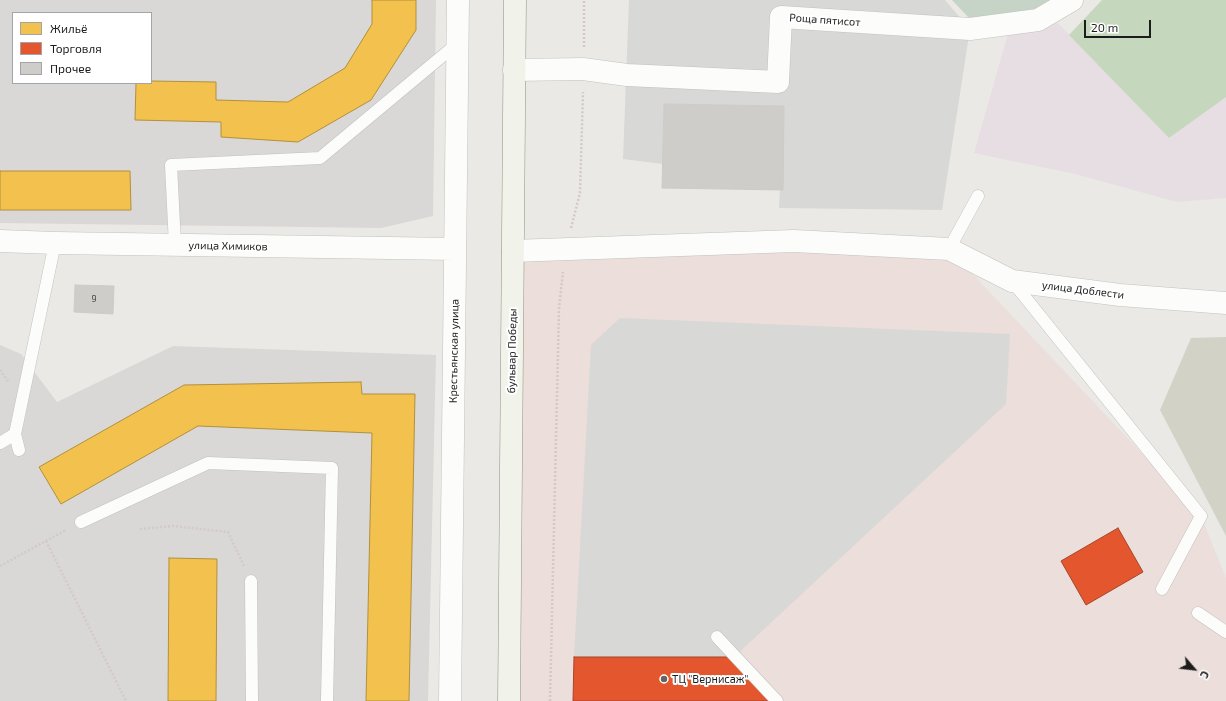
<!DOCTYPE html>
<html>
<head>
<meta charset="utf-8">
<style>
	body { margin:0 }
	#map { position:relative; width:1226px; height:701px; overflow:hidden; background:#eae9e5; font-family:"Exo 2",sans-serif }
	canvas { display:block }
	.legend { position:absolute; left:12px; top:12px; width:140px; height:72px; box-sizing:border-box; background:#fff; border:1px solid #a4a4a4; margin:0; padding:5px 7px; list-style:none; font-size:12px; color:#1c1c1c }
	.legend li { display:flex; align-items:center; gap:8px; height:20px }
	.legend b { width:20px; border:1px solid #a4a4a4 }
	.north { position:absolute; left:1174px; top:649px; width:40px; height:40px; -webkit-text-stroke:3px #fff; paint-order:stroke; rotate:118deg; font-size:11px; font-weight:700; line-height:16px; text-align:center; color:#1c1c1c }
	.north::after { content:''; display:block; margin:auto; width:14px; height:18px; background:#1c1c1c; clip-path:polygon(50% 0,100% 100%,50% 72%,0 100%) }
	.scale { position:absolute; left:1084px; top:20px; width:67px; height:18px; box-sizing:border-box; border:2px solid #1c1c1c; border-top:0; padding-left:5px; font-size:12px; line-height:14px; white-space:nowrap; color:#1c1c1c; -webkit-text-stroke:3px #fff; paint-order:stroke }
</style>
</head>
<body>
<div id="map">
<canvas width="1226" height="701"></canvas>
<ul class="legend">
<li><b style="height:11px;background:#f2c14e"></b>Жильё</li>
<li><b style="height:11px;background:#e4572e"></b>Торговля</li>
<li><b style="height:11px;background:#cecdca"></b>Прочее</li>
</ul>
<div class="north">С</div>
<div class="scale">20 m</div>
</div>
<script>
const ctx = document.querySelector('canvas').getContext('2d');
ctx.lineJoin = 'round';
function paint(path, color) {
  ctx.fillStyle = color;
  ctx.fill(path, 'evenodd');
}
function poly(rows) {
  const path = new Path2D();
  for (const r of rows) {
    path.moveTo(r[0], r[1]);
    for (let i = 2; i < r.length; i += 2) path.lineTo(r[i], r[i + 1]);
  }
  return path;
}
function strokePath(path, color, width, dash) {
  ctx.strokeStyle = color;
  ctx.lineWidth = width;
  ctx.lineCap = dash ? 'butt' : 'round';
  ctx.setLineDash(dash || []);
  ctx.stroke(path);
}
function label(font, color, halo, rows, align = 'center') {
  ctx.font = font + ' "Exo 2",sans-serif';
  ctx.lineWidth = 4;
  ctx.setLineDash([]);
  ctx.textBaseline = 'middle';
  ctx.strokeStyle = halo;
  ctx.fillStyle = color;
  for (const [text, x, y, turn = 0] of rows) {
    ctx.save();
    ctx.translate(x, y);
    ctx.rotate((+turn || 0) * Math.PI / 180);
    ctx.textAlign = isNaN(turn) ? turn : align;
    if (halo) ctx.strokeText(text, 0, 0);
    ctx.fillText(text, 0, 0);
    ctx.restore();
  }
}
paint(poly([
	[0,0,436,0,433,216,381,228,0,223],
	[13,13,151,13,151,83,13,83],
	[0,345,21,354,57,402,173,346,436,355,428,701,0,701]
]), '#d9d8d6');
paint(poly([
	[949,249,1201,516,1226,578,1226,701,511,701,513,251]
]), '#ebdedb');
paint(poly([
	[1058,23,1169,138,1226,95,1226,198,1177,202,1075,174,974,153,1009,30]
]), '#e7dee3');
paint(poly([
	[629,0,945,0,970,29,942,210,779,208,784,106,664,104,663,164,623,159],
	[620,318,1010,334,1006,404,734,657,574,657,591,345]
]), '#d8d8d6');
paint(poly([
	[1226,337,1226,536,1160,410,1191,338]
]), '#d2d2c7');
paint(poly([
	[1102,0,1226,0,1226,97,1169,138,1069,35]
]), '#c5d7bc');
paint(poly([
	[952,0,1051,0,1031,14,969,18]
]), '#c5d4c6');
const homes = poly([
	[372,0,416,0,416,30,371,100,298,142,221,137,221,122,135,120,136,83,151,83,151,81,216,82,216,100,288,102,345,68,372,24,372,0],
	[0,171,130,171,131,210,0,210,0,171],
	[361,382,362,394,415,394,409,701,366,701,372,433,198,426,61,504,39,467,184,385,361,382],
	[169,558,217,559,216,701,168,701,169,558]
]);
paint(homes, '#f2c14e');
strokePath(homes, '#b2903f', 1);
const shops = poly([
	[1118,528,1143,572,1086,605,1061,561,1118,528],
	[574,657,734,657,773,701,573,701,574,657]
]);
paint(shops, '#e4572e');
strokePath(shops, '#a84529', 1);
const building = poly([
	[664,104,784,106,783,190,662,188,664,104],
	[75,285,114,286,113,314,74,312,75,285]
]);
paint(building, '#cecdca');
strokePath(building, '#cdcbc7', 1);
const lane = poly([
	[175,245,171,165,320,158,458,43],
	[949,249,978,196],
	[1012,281,1201,516,1162,589],
	[0,443,15,434],
	[19,450,15,434,55,243],
	[81,522,208,463,332,468,327,701],
	[251,581,252,701],
	[1198,613,1226,632],
	[717,637,777,701]
]);
const street = poly([
	[514,70,583,69,627,75,778,82,781,17,970,29,1038,20,1072,0],
	[0,241,55,243,455,249],
	[513,251,794,241,949,249,1012,281,1120,295,1226,303],
	[450,701,458,0]
]);
const secondary = poly([
	[509,701,515,0]
]);
strokePath(lane, '#c1c1bf', 13);
strokePath(street, '#c1c1bf', 23);
strokePath(secondary, '#90927f', 23);
strokePath(poly([
	[584,47,584,0],
	[571,228,580,193,583,92],
	[0,370,8,381],
	[140,529,173,526,228,532,244,566],
	[46,541,126,701],
	[0,566,66,530],
	[550,701,559,308,563,272]
]), '#d4c9c6', 2.5, [2, 2]);
strokePath(lane, '#fcfcfb', 12);
strokePath(street, '#fcfcfb', 22);
strokePath(secondary, '#f1f2ea', 22);
for (const [x, y, r, color] of [
	[664,679,4,"#646462"]
]) {
  const dot = new Path2D();
  dot.arc(x, y, r, 0, 2 * Math.PI);
  ctx.fillStyle = color;
  ctx.fill(dot);
  strokePath(dot, '#fff', 1.5);
}
label('9px', '#484848', null, [
	["9",94,299]
]);
label('11px', '#1c1c1c', '#fff', [
	["Роща пятисот",825,20,4],
	["улица Химиков",228,246,1],
	["улица Доблести",1083,290,7],
	["Крестьянская улица",454,351,-89],
	["бульвар Победы",512,351,-89]
]);
label('11px', '#1c1c1c', '#fff', [
	["ТЦ \"Вернисаж\"",672,679]
], 'left');
</script>
</body>
</html>
